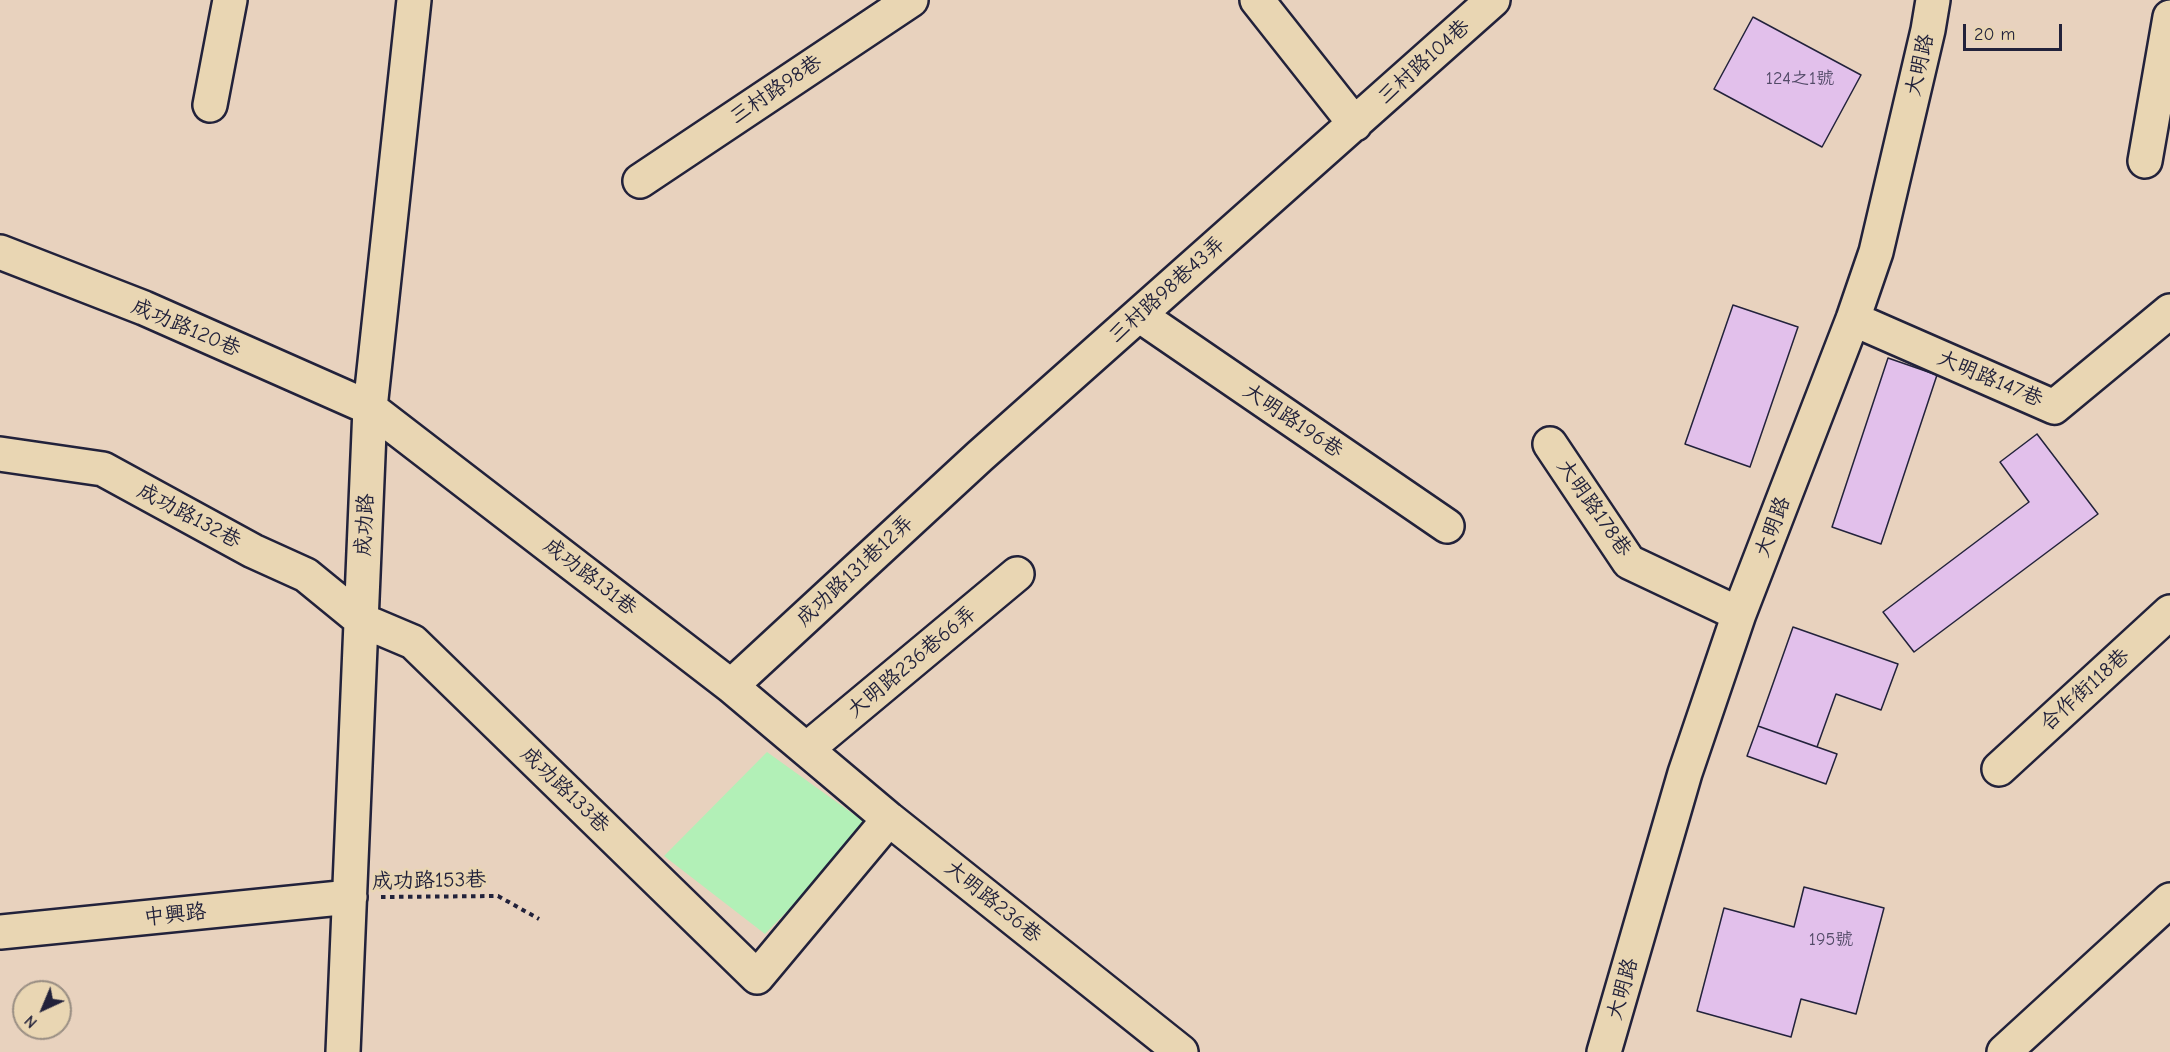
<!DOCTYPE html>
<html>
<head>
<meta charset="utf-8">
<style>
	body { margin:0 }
	#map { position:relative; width:2170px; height:1052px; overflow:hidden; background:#e8d2be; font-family:"Comic Neue",sans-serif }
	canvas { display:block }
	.north { position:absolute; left:12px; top:980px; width:60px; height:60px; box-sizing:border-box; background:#e9d6b3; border:2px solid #998e83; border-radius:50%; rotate:224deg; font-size:16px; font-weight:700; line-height:24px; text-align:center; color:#22223b }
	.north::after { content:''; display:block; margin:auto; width:21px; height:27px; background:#22223b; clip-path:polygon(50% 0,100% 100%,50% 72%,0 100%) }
	.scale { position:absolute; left:1963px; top:24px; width:99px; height:27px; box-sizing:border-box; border:3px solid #22223b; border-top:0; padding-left:8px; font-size:18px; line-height:21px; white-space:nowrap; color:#22223b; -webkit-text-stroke:4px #e9d6b3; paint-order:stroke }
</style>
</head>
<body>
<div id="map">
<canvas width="2170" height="1052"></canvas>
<div class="north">N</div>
<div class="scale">20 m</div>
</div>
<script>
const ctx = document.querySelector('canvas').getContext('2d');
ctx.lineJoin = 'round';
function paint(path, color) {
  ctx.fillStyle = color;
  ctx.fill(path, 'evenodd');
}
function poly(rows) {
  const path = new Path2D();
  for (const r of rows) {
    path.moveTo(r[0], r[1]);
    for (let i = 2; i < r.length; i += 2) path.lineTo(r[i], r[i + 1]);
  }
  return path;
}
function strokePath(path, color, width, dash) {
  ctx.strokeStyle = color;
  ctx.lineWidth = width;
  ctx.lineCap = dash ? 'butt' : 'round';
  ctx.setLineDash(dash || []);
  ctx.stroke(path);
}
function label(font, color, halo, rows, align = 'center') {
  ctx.font = font + ' "Comic Neue","LXGW WenKai TC",sans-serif';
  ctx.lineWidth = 5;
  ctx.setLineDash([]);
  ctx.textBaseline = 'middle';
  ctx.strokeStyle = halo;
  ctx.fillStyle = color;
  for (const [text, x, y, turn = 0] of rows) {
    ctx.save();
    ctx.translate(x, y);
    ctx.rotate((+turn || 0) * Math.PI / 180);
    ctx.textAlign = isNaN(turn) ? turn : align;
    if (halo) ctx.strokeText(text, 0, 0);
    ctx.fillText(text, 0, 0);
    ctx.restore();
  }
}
paint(poly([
	[767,752,870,826,765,934,664,856]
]), '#b2f0b7');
const building = poly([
	[1753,17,1861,75,1822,147,1714,89,1753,17],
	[1733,305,1798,327,1750,467,1685,444,1733,305],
	[1888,358,1937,375,1881,544,1832,527,1888,358],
	[2037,434,2098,514,1914,652,1883,612,2029,502,2000,462,2037,434],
	[1793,627,1898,664,1881,710,1836,694,1817,747,1758,726,1793,627],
	[1758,726,1837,754,1826,784,1747,756,1758,726],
	[1804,887,1884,908,1856,1014,1801,999,1791,1037,1697,1011,1724,908,1794,927,1804,887]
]);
paint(building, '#e2c0eb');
strokePath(building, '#22223b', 1.5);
const minor = poly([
	[1257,0,1355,124],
	[210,105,230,0],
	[2145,161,2170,17],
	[640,181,911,0],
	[0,252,144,308,370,408,731,686,889,819,1181,1052],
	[1139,315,1447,526],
	[1853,319,2054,407,2170,311],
	[1550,444,1629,562,1739,614],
	[0,454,103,469,253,551,306,575,361,620,413,642,757,977,889,819],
	[731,686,980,456,1493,0],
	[807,749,1017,574],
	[1999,769,2170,612],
	[0,932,350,897],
	[343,1052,370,408,414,0],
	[1604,1052,1685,773,1739,614,1853,319,1876,252,1928,30,1933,0],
	[2004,1052,2170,900]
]);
strokePath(minor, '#22223b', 38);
strokePath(poly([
	[381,897,498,896,539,919]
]), '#22223b', 4, [4.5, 4.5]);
strokePath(minor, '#e9d6b3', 33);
label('18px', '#524a67', null, [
	["124之1號",1800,79],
	["195號",1831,940]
]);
label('21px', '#22223b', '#e9d6b3', [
	["三村路104巷",1424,62,-42],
	["大明路",1920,65,-77],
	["三村路98巷",776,90,-34],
	["三村路98巷43弄",1167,290,-42],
	["成功路120巷",186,328,23],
	["大明路147巷",1990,379,23],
	["大明路196巷",1293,421,34],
	["大明路178巷",1594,508,55],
	["成功路132巷",189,516,28],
	["成功路",365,525,-87],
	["大明路",1773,527,-69],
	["成功路131巷12弄",855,571,-43],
	["成功路131巷",590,577,38],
	["大明路236巷66弄",912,662,-40],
	["合作街118巷",2085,690,-42],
	["成功路133巷",565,790,44],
	["成功路153巷",429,881,-1],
	["大明路236巷",993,902,39],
	["中興路",175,915,-6],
	["大明路",1623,989,-74]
]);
</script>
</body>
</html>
